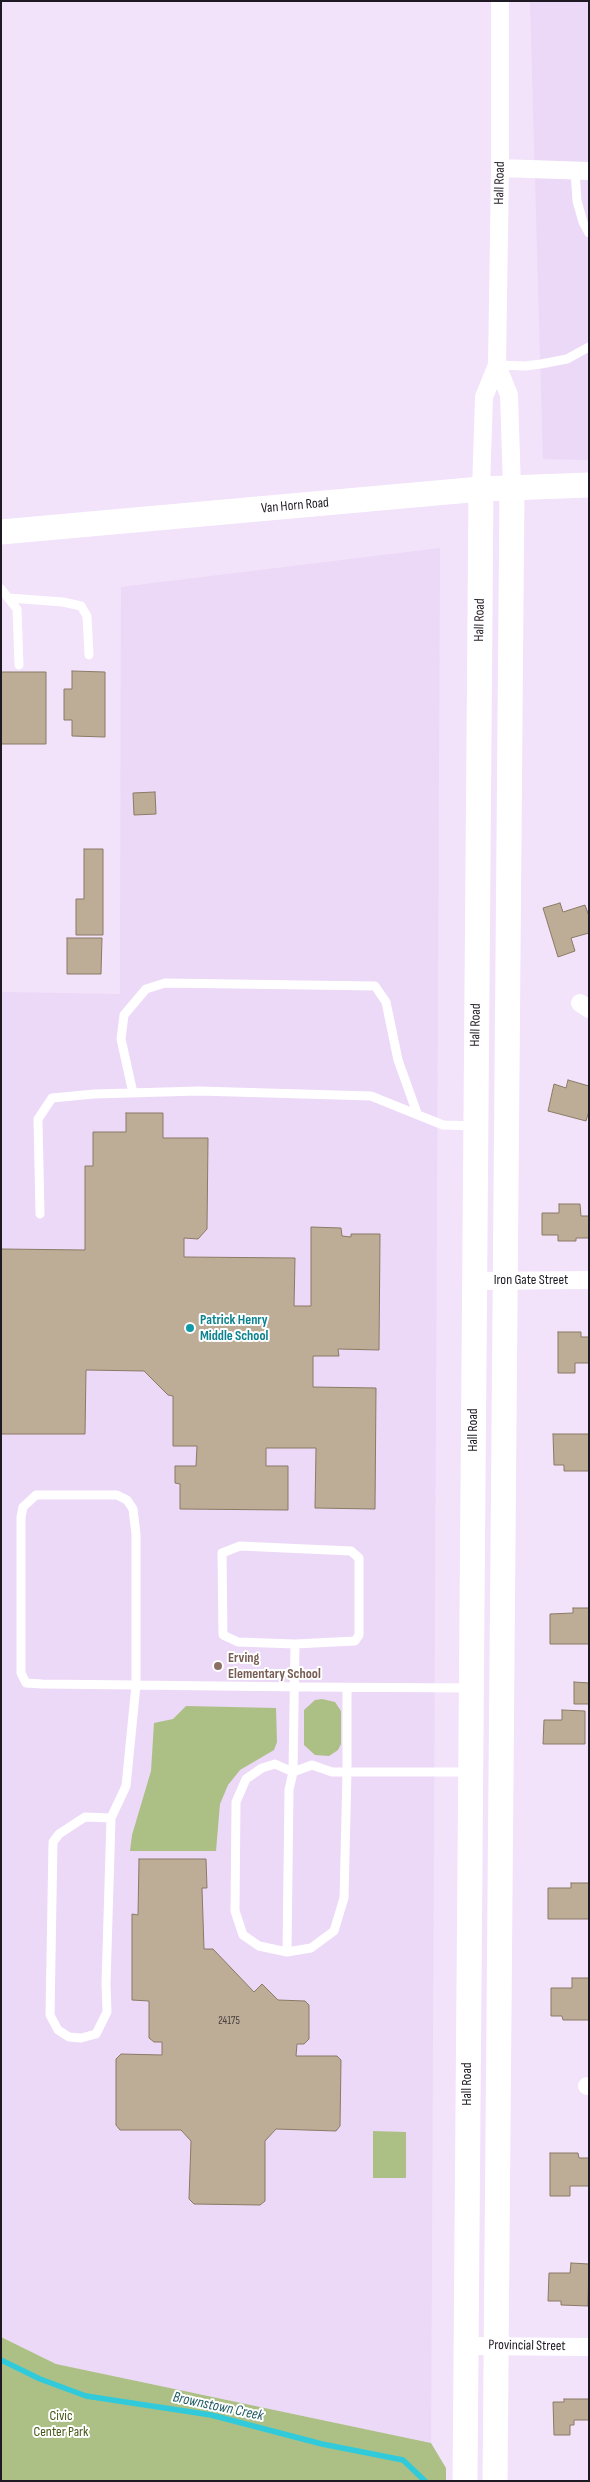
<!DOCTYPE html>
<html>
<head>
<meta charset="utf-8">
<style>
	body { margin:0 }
	#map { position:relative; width:590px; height:2482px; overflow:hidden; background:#f2e2fa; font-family:"Sofia Sans Condensed",sans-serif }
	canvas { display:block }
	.frame { position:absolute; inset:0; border:2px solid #1e1922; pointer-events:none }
</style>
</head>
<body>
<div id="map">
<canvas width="590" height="2482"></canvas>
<div class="frame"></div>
</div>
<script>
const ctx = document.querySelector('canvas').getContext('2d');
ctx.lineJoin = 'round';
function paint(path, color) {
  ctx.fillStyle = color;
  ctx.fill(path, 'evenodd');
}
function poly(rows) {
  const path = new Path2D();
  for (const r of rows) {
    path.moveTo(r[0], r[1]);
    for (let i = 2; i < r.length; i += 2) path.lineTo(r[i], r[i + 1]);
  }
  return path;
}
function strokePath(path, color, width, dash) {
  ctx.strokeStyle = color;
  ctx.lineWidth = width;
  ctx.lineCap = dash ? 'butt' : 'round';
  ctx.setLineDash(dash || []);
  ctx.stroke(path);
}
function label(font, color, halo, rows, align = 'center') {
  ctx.font = font + ' "Sofia Sans Condensed",sans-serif';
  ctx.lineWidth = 4;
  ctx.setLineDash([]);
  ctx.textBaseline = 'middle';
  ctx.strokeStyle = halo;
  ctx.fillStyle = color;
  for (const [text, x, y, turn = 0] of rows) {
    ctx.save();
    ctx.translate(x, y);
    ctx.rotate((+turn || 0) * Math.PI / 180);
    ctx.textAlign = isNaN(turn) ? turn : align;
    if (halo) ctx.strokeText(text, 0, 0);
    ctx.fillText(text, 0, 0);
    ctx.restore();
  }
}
paint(poly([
	[530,1,589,1,589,460,543,459],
	[440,548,431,2443,56,2364,1,2337,1,992,120,994,121,587]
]), '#ecd8f7');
paint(poly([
	[322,1699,335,1702,341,1711,341,1744,338,1750,329,1756,315,1755,304,1745,304,1710,315,1700],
	[186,1706,276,1708,277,1742,274,1750,240,1770,228,1785,220,1804,216,1851,130,1851,132,1835,151,1771,154,1723,173,1719],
	[373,2131,406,2132,406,2178,373,2178],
	[1,2337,56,2364,431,2443,446,2468,446,2481,1,2481]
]), '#acc086');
strokePath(poly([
	[1,2360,40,2379,86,2396,211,2415,322,2444,403,2460,425,2481]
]), '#30cadb', 5.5);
const building = poly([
	[72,671,105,672,105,737,72,736,72,720,64,720,64,689,72,689,72,671],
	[1,672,46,672,46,744,1,744,1,672],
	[155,792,156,814,134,815,133,793,155,792],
	[84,849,103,849,103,935,76,935,76,899,84,899,84,849],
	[560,903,563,912,585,905,589,916,589,933,571,938,575,951,558,957,543,908,560,903],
	[67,938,102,938,101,974,67,974,67,938],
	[568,1080,589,1086,589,1111,586,1121,548,1111,554,1084,566,1088,568,1080],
	[126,1113,163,1113,163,1138,208,1138,207,1229,198,1239,184,1238,184,1257,295,1258,294,1306,311,1306,311,1227,341,1228,342,1236,351,1237,351,1234,380,1234,379,1350,338,1349,339,1356,313,1356,313,1387,376,1388,375,1509,315,1508,316,1448,266,1448,266,1466,288,1466,288,1510,180,1509,180,1484,175,1483,175,1466,196,1466,197,1446,173,1446,173,1396,168,1395,144,1371,86,1370,85,1434,1,1434,1,1249,85,1250,85,1166,93,1166,93,1132,126,1132,126,1113],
	[559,1204,580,1204,581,1216,589,1216,589,1238,576,1238,576,1241,558,1241,558,1235,542,1235,542,1213,559,1213,559,1204],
	[558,1332,581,1332,581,1337,589,1337,589,1363,575,1363,575,1373,558,1373,558,1332],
	[553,1434,589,1434,589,1471,564,1471,564,1465,554,1465,553,1434],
	[573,1608,589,1608,589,1644,550,1644,550,1614,573,1613,573,1608],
	[574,1682,589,1683,589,1704,574,1704,574,1682],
	[562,1710,585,1711,585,1744,543,1744,544,1720,562,1720,562,1710],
	[139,1859,206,1859,207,1888,202,1888,204,1949,213,1949,254,1992,262,1984,278,2000,305,2001,309,2005,309,2039,304,2044,297,2044,296,2056,337,2056,341,2060,340,2126,336,2131,276,2129,265,2141,265,2201,260,2205,194,2204,189,2199,191,2141,181,2130,120,2130,116,2125,116,2059,121,2054,162,2055,162,2042,154,2042,149,2038,149,2001,132,2000,132,1914,138,1915,139,1859],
	[571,1883,589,1883,589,1919,548,1919,548,1888,571,1888,571,1883],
	[572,1978,589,1978,589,2020,563,2020,562,2016,551,2016,551,1988,572,1988,572,1978],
	[550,2153,578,2153,579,2158,589,2158,589,2186,570,2186,570,2196,550,2196,550,2153],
	[571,2263,589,2264,588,2306,561,2305,561,2301,548,2301,549,2273,570,2273,571,2263],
	[564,2399,589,2399,589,2420,574,2420,574,2425,570,2425,570,2435,554,2435,553,2402,564,2402,564,2399]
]);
paint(building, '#bdac96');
strokePath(building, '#8a7b66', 1);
strokePath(poly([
	[575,171,577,201,583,222,589,233],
	[497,365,525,366,541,364,567,359,589,347],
	[1,589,17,609,19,665],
	[9,598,63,602,81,606,87,616,89,655],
	[133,1093,121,1039,124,1015,146,989,165,983,375,986,386,1002,398,1060,417,1113],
	[40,1214,38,1119,52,1098,94,1094,199,1091,371,1096,443,1125,475,1126],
	[347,1688,347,1772,344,1898,334,1931,311,1948,287,1952,259,1946,243,1935,235,1911,236,1802,246,1779,262,1768,275,1764,293,1772,312,1765,332,1772,470,1772],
	[111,1818,85,1817,59,1834,53,1842,50,2015,58,2030,69,2037,81,2038,96,2034,107,2012,106,1984,111,1818,126,1786,136,1685,136,1534,133,1509,127,1500,117,1495,36,1495,23,1507,21,1517,21,1673,26,1683,42,1684,136,1685,302,1687,471,1688],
	[287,1952,289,1790,293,1772,295,1644,355,1641,359,1635,359,1558,351,1551,240,1546,222,1553,223,1635,238,1642,295,1644]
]), '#fff', 9);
strokePath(poly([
	[500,168,589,171],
	[497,365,509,395,512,487],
	[481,489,484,397,497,365,500,168,500,1],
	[580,1003,589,1009],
	[474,1281,589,1280],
	[587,2086,589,2086],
	[465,2346,589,2347]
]), '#fff', 18);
strokePath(poly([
	[1,532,481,489,589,485],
	[465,2481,481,489],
	[495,2481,512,487]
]), '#fff', 25);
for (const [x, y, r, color] of [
	[190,1328,5,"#0f9aa8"],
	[218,1666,5,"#8d6e63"]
]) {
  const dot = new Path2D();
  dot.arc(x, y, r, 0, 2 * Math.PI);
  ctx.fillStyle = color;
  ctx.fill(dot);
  strokePath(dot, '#fff', 2);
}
label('11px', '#463e3f', null, [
	["24175",229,2021]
]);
label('14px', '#1e1922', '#fff', [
	["Hall Road",500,183,-89],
	["Van Horn Road",295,506,-5],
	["Hall Road",480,620,-89],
	["Hall Road",476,1025,-89],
	["Iron Gate Street",531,1280],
	["Hall Road",473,1430,-90],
	["Hall Road",467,2084,-90],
	["Provincial Street",527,2346,1]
]);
label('bold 14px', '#0d838f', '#fff', [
	["Patrick Henry",200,1320],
	["Middle School",200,1336]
], 'left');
label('bold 14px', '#785e54', '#fff', [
	["Erving",228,1658],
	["Elementary School",228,1674]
], 'left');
label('14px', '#475919', '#fff', [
	["Civic",61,2416],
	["Center Park",61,2432]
]);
label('italic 15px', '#215c64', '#fff', [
	["Brownstown Creek",218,2407,12]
]);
</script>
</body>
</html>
